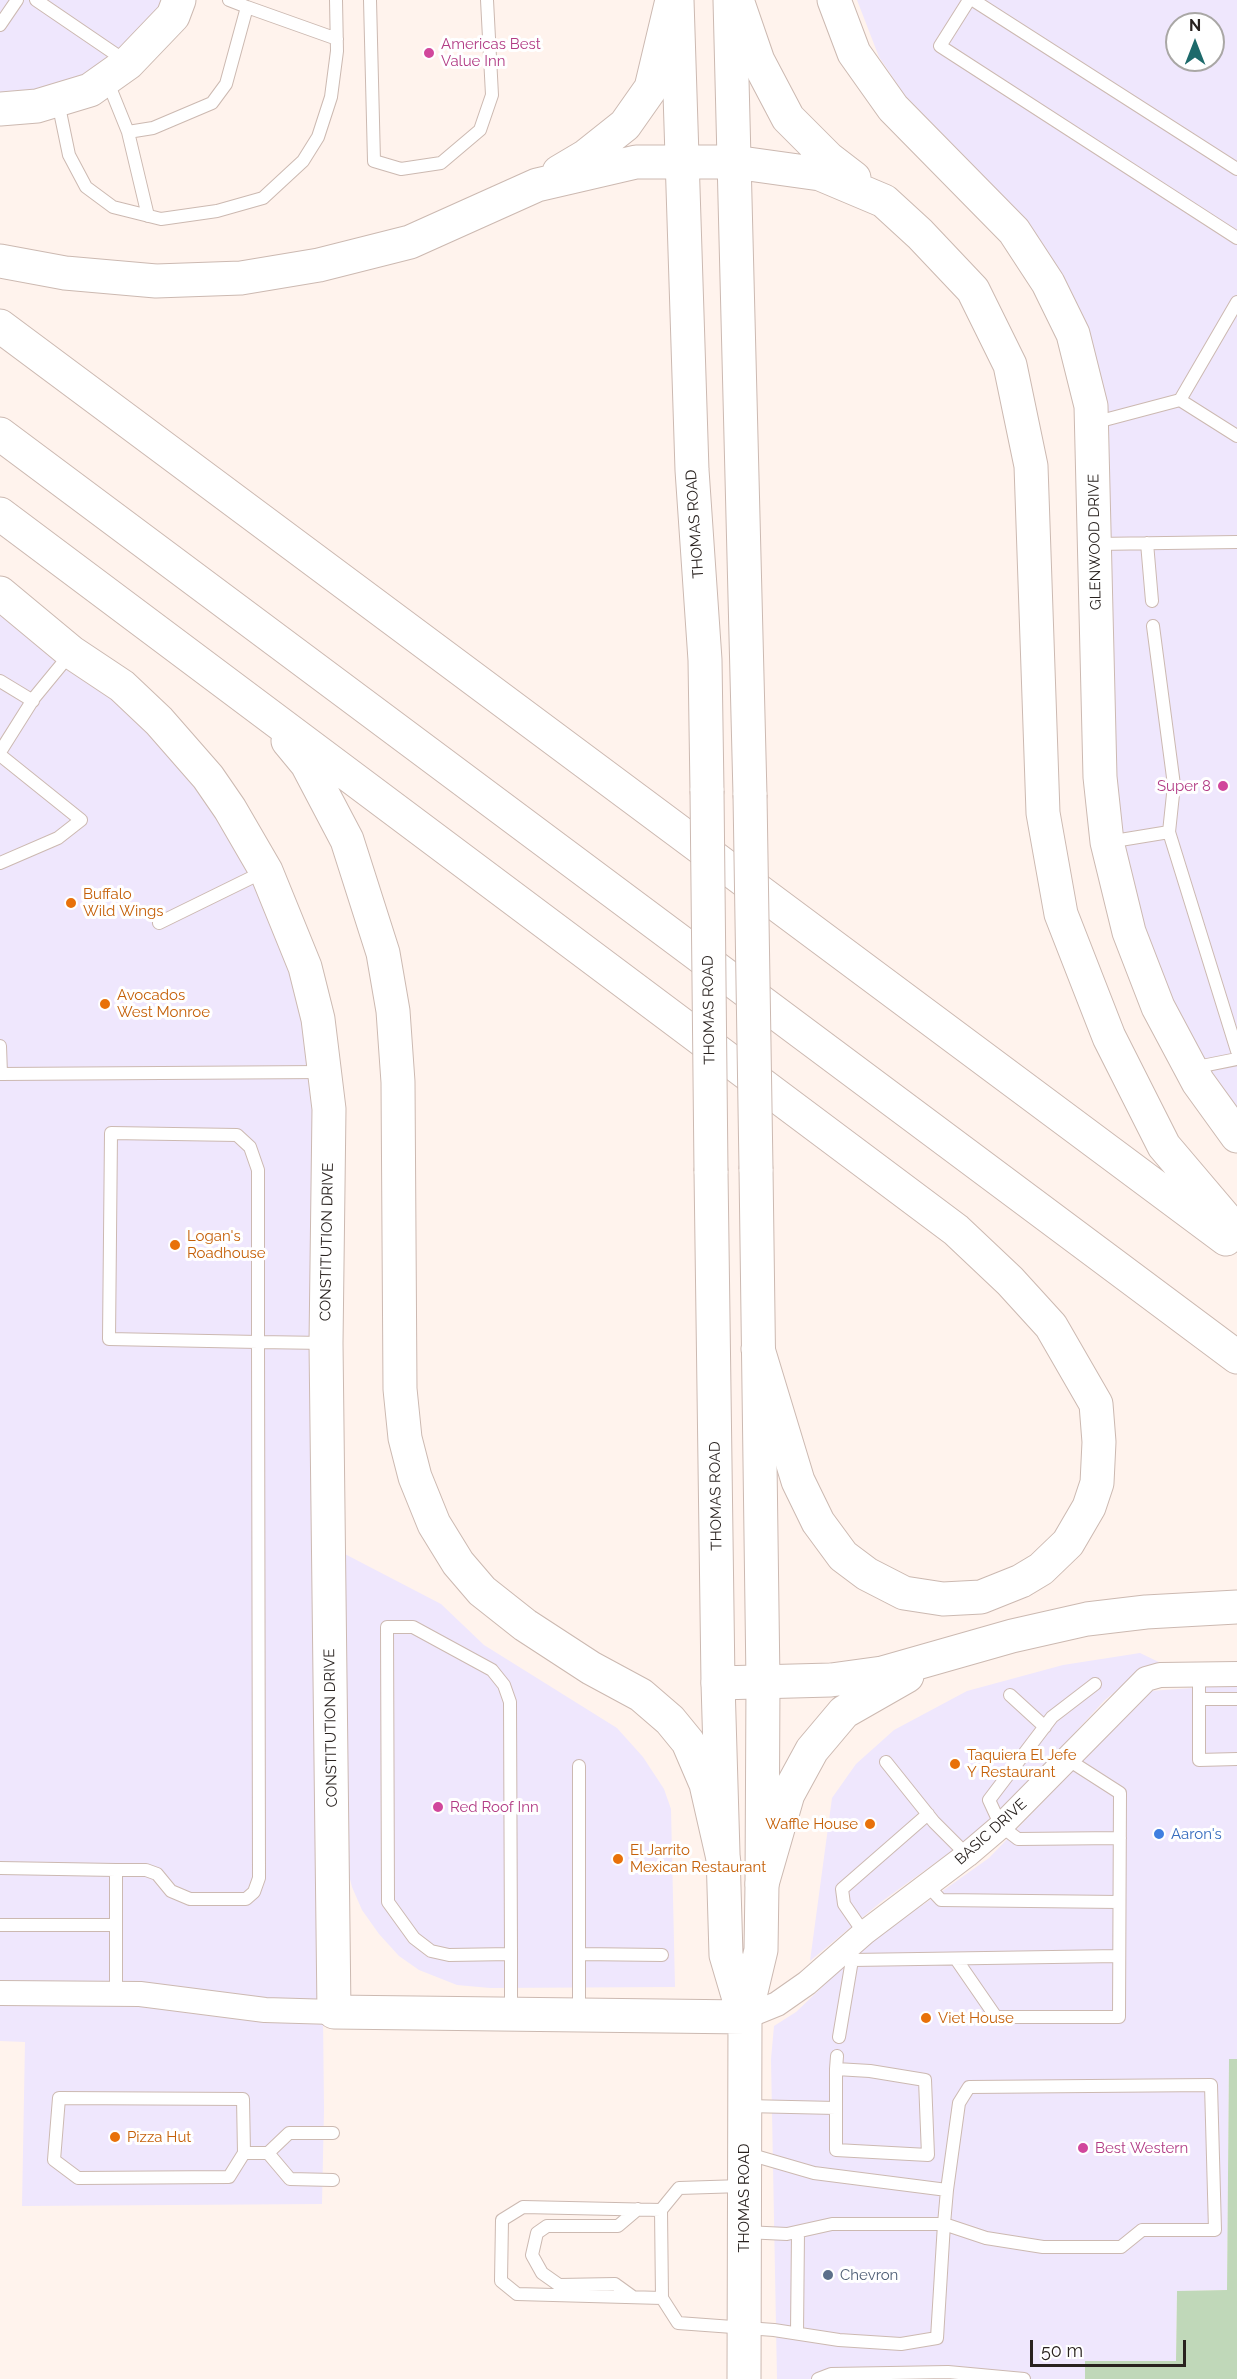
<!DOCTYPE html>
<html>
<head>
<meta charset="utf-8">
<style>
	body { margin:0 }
	#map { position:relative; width:1237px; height:2379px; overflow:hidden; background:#fff3ed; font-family:Raleway,sans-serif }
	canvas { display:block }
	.north { position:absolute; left:1165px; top:12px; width:60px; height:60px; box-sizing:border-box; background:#fff; border:2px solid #a9a7a5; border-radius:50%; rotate:0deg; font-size:16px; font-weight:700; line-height:24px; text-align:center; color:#29221f }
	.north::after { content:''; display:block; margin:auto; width:21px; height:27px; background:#1d6a6b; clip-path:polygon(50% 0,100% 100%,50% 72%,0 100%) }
	.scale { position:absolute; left:1030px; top:2340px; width:156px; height:27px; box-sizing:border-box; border:3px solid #29221f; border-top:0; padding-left:8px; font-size:18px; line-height:21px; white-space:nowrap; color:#29221f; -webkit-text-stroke:4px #fff; paint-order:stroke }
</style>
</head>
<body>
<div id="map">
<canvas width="1237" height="2379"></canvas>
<div class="north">N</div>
<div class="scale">50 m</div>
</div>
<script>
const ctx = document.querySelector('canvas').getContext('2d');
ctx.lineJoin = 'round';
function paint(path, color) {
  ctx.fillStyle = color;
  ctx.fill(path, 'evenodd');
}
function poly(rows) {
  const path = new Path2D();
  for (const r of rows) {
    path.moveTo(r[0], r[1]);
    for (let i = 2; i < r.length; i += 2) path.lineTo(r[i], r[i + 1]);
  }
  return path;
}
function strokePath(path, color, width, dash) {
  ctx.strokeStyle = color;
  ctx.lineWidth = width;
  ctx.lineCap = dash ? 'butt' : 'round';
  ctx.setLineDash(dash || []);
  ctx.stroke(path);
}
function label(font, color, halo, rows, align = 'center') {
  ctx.font = font + ' Raleway,sans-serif';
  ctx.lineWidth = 6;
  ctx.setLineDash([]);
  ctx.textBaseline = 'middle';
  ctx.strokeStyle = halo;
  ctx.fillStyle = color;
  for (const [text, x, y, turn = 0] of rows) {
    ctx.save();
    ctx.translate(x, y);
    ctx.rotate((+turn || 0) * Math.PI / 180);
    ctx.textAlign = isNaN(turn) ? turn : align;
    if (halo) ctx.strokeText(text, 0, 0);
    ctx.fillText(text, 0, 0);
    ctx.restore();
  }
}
paint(poly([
	[0,0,172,0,97,76,0,101],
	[857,0,1237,0,1237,1122,1145,950,1110,791,1088,347,906,97,879,57],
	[1177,24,1213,24,1213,60,1177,60],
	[0,610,137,717,197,784,241,850,288,955,313,1064,324,2109,322,2204,22,2206,25,2042,0,2041],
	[341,1552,441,1604,484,1645,617,1728,643,1757,664,1789,671,1809,675,1987,490,1988,457,1985,419,1970,399,1956,379,1934,362,1910,352,1887,346,1864],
	[1140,1653,1165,1665,1132,1678,1105,1700,993,1821,881,1902,810,1961,832,1798,856,1764,894,1730,967,1691,1063,1665],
	[1237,1685,1237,2059,1229,2059,1227,2290,1177,2291,1176,2361,1085,2361,1085,2379,777,2379,771,2059,774,2026,796,2012,865,1946,989,1858,1149,1691]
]), '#efe7fd');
paint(poly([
	[1229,2059,1237,2059,1237,2379,1085,2379,1085,2361,1176,2361,1177,2291,1227,2290]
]), '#c0d8b9');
const lane = poly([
	[36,0,127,62],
	[370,0,374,161,401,169,441,163,480,130,492,95,487,0],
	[969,0,940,46,1237,238],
	[973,0,1237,169],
	[247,7,337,39],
	[0,25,17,0],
	[107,80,128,132,153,128,212,103,226,84,247,7,229,0],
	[58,102,69,155,86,187,113,207,161,219,217,211,263,198,303,161,318,137,331,97,337,51,336,0],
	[128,132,148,216],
	[1180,400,1237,436],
	[1093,423,1180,400,1237,302],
	[1147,543,1152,601],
	[1095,544,1237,542],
	[0,681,33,701],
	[0,752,34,698,71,653],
	[0,755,81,820,58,838,0,863],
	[1169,832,1237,1051],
	[1108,842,1169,832,1174,785,1153,626],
	[159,923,265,871],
	[0,1046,1,1074],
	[1192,1068,1237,1059],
	[0,1074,323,1072],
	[1199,1674,1199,1760,1237,1759],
	[1095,1684,1052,1717,989,1800,1001,1826,1018,1839,1120,1838],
	[1010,1695,1045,1727],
	[1199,1699,1237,1699],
	[886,1762,934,1822,967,1855],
	[579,1766,579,2014],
	[0,1868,116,1870],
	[927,1885,941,1900,1119,1902],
	[0,1925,116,1925],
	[864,1933,844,1904,842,1889,928,1814],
	[848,1946,852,1960,1119,1956],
	[511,1954,449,1955,431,1951,414,1938,388,1902,387,1627,413,1627,492,1670,504,1685,510,1702,511,1954,511,2013],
	[580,1954,662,1955],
	[956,1959,996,2017,1119,2017,1120,1793,1067,1759],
	[116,1994,116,1870,146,1870,157,1874,171,1891,190,1899,246,1899,254,1892,259,1878,258,1342,109,1339,111,1133,237,1135,250,1147,258,1170,258,1342,325,1343],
	[839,2037,852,1960],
	[836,2069,870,2071,925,2080,928,2155,836,2150,836,2069,837,2056],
	[746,2106,836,2108],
	[333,2133,289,2133,268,2153,290,2179,333,2180],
	[244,2153,229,2177,78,2178,54,2160,59,2098,243,2099,244,2153,268,2153],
	[745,2153,814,2173,947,2190,959,2103,969,2087,1211,2085,1215,2230,1142,2230,1121,2247,1043,2247,986,2238,944,2224,947,2190],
	[742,2186,679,2188,661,2210,662,2298,678,2323,774,2330,839,2340,901,2344,937,2338,944,2224,832,2224,787,2234,745,2232],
	[661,2210,523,2207,502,2220,501,2281,517,2294,662,2298],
	[633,2297,615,2284,559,2285,542,2273,532,2255,537,2233,547,2226,618,2226,638,2209],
	[797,2333,798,2232],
	[818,2379,831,2374,948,2372,1024,2379]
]);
const street = poly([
	[0,1993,140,1994,265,2010,334,2012],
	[745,2017,777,2004,807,1983,864,1933,967,1855,1001,1826,1146,1679,1160,1675,1237,1674]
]);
const secondary = poly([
	[677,0,692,470,705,660,707,791],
	[730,0,750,795],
	[834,0,854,53,893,108,1014,231,1048,283,1073,334,1091,406,1100,777,1107,842,1129,932,1158,1007,1198,1082,1237,1136],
	[0,109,37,106,90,90,128,63,173,16,179,0],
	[0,593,71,652,122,686,159,721,208,777,230,809,266,871,305,967,318,1019,329,1109,326,1343,334,2012,745,2017],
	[711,1171,718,1683,726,1955,744,2016],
	[744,2379,745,2017,761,1950,762,1884,763,1682,756,1169]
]);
const highway = poly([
	[737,0,758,61,788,118,828,158,854,178],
	[559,172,586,156,625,125,651,88,672,0],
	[0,261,65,273,156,281,241,278,319,265,410,242,537,185,636,162,734,162,820,174,884,201,920,234,973,290,1010,365,1031,466,1043,813,1061,914,1109,1037,1164,1146,1237,1232],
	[0,326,1226,1239],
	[0,434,1237,1357],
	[0,514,956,1230,1010,1281,1051,1326,1096,1404,1099,1442,1097,1483,1089,1507,1068,1543,1041,1569,1021,1581,981,1597,943,1599,904,1593,867,1574,843,1556,818,1522,798,1481,758,1349],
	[288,741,307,764,347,840,383,953,393,1011,398,1082,400,1389,405,1438,415,1477,434,1524,458,1563,482,1591,525,1625,591,1668,641,1695,670,1720,688,1742,706,1784,724,1863],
	[718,1683,831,1680,882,1673,1012,1636,1087,1619,1146,1612,1237,1607],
	[762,1884,788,1794,812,1750,844,1712,907,1676]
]);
strokePath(lane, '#ccb9b1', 14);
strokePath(street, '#ccb9b1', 26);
strokePath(secondary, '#ccb9b1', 35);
strokePath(highway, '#ccb9b1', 35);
strokePath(lane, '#fff', 12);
strokePath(street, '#fff', 24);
strokePath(secondary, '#fff', 33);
strokePath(highway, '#fff', 33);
const secondaryBridge = poly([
	[707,791,711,1171],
	[750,795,756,1169]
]);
strokePath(secondaryBridge, '#ccb9b1', 35, []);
strokePath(secondaryBridge, '#fff', 33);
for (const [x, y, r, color] of [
	[429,53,6,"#d1479c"],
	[1223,786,6,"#d1479c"],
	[71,903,6,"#e8710a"],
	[105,1004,6,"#e8710a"],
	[175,1245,6,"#e8710a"],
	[955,1764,6,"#e8710a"],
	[438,1807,6,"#d1479c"],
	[870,1824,6,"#e8710a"],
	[1159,1834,6,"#3f7fe0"],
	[618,1859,6,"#e8710a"],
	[926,2018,6,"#e8710a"],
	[115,2137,6,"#e8710a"],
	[1083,2148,6,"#d1479c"],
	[828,2275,6,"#5c6f8a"]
]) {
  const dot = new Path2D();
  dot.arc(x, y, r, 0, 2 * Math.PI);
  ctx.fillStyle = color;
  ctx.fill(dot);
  strokePath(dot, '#fff', 2);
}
label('15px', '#b23c85', '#fff', [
	["Americas Best",441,44],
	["Value Inn",441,61],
	["Super 8",1211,786,"right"],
	["Red Roof Inn",450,1807],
	["Best Western",1095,2148]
], 'left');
label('15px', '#29221f', '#fff', [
	["THOMAS ROAD",695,524,-94],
	["GLENWOOD DRIVE",1095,542,-91],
	["THOMAS ROAD",709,1010,-91],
	["CONSTITUTION DRIVE",327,1242,-89],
	["THOMAS ROAD",716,1496,-91],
	["CONSTITUTION DRIVE",331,1728,-91],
	["BASIC DRIVE",991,1832,-42],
	["THOMAS ROAD",744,2198,-90]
]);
label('15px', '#c56008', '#fff', [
	["Buffalo",83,894],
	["Wild Wings",83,911],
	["Avocados",117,995],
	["West Monroe",117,1012],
	["Logan's",187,1236],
	["Roadhouse",187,1253],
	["Taquiera El Jefe",967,1755],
	["Y Restaurant",967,1772],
	["Waffle House",858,1824,"right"],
	["El Jarrito",630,1850],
	["Mexican Restaurant",630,1867],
	["Viet House",938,2018],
	["Pizza Hut",127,2137]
], 'left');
label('15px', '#366cbe', '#fff', [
	["Aaron's",1171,1834]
], 'left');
label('15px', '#4e5e75', '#fff', [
	["Chevron",840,2275]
], 'left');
</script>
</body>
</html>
